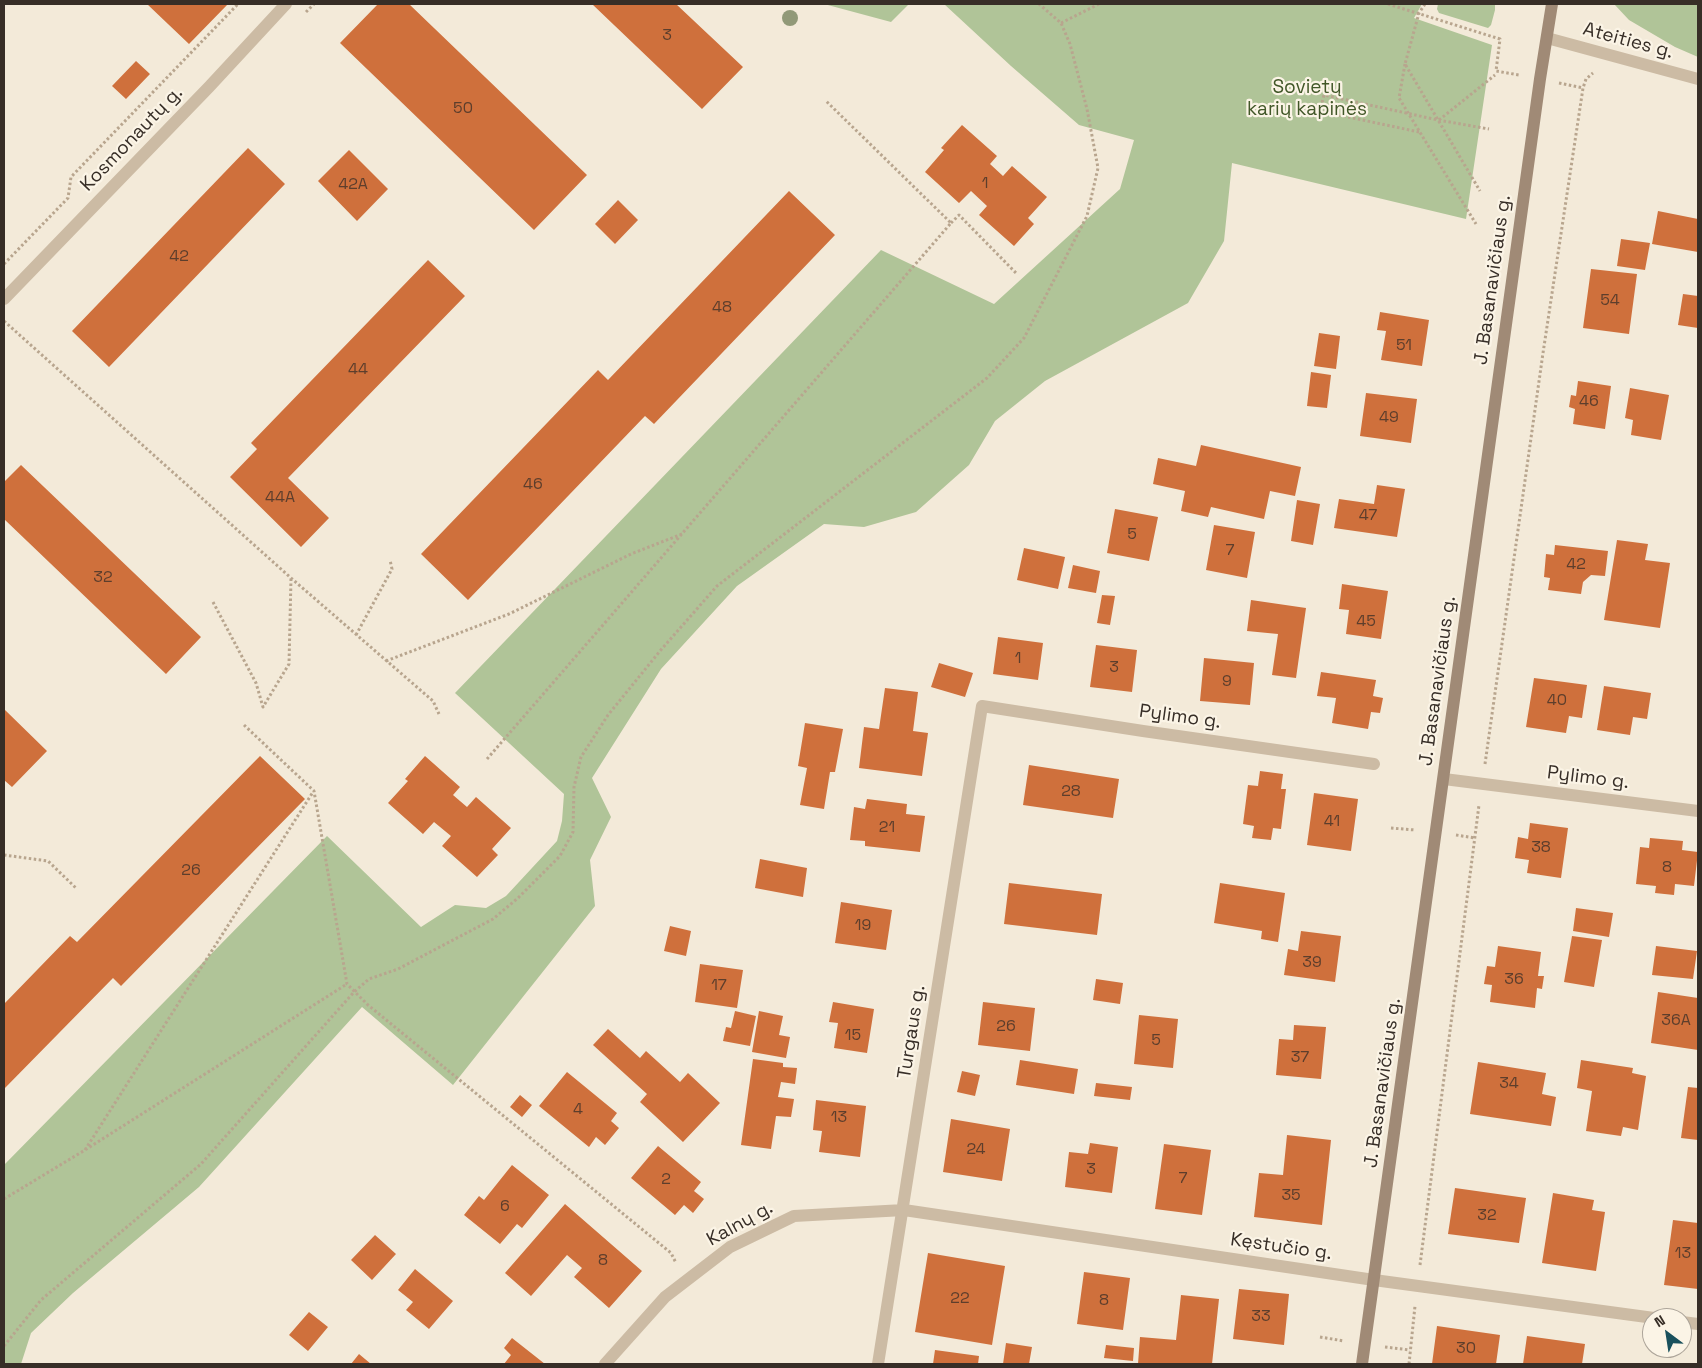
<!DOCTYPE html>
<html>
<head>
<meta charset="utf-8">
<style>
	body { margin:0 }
	#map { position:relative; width:1702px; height:1368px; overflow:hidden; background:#f3ead9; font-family:"Space Grotesk",sans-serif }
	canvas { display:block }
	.frame { position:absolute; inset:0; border:5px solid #372e27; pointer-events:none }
	.north { position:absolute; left:1642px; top:1308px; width:50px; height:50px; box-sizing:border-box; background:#fbf4e6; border:1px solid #ada59a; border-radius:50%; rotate:329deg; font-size:14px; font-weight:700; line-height:20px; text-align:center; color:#372e27 }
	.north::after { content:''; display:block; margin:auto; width:18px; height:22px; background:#19505c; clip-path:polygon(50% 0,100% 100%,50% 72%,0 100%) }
</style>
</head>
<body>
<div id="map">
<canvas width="1702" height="1368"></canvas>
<div class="frame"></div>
<div class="north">N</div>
</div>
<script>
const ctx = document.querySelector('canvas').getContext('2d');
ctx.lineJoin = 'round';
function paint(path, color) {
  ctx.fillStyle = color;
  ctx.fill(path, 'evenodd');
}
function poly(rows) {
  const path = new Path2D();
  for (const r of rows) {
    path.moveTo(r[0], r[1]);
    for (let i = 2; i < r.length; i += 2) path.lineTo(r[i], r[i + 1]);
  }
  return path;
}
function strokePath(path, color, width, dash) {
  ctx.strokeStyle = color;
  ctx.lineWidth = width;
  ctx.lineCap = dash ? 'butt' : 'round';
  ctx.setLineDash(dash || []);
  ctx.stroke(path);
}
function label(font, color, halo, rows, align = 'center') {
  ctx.font = font + ' "Space Grotesk",sans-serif';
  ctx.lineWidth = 4.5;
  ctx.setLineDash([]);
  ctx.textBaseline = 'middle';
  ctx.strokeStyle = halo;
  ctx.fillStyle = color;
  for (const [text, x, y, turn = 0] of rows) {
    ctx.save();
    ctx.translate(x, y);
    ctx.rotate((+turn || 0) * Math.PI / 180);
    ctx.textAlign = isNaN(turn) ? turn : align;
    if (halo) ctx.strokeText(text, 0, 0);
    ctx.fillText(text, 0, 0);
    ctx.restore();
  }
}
paint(poly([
	[824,4,909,4,891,22],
	[944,4,1422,4,1414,18,1492,45,1466,219,1232,163,1224,241,1188,303,1045,381,995,421,969,465,916,512,864,527,824,524,737,586,661,669,592,778,611,817,590,860,595,906,453,1085,362,1007,199,1187,73,1293,31,1333,21,1364,4,1364,4,1165,327,836,421,927,455,905,486,908,506,896,557,841,562,821,564,794,455,693,881,250,994,304,1120,189,1134,140,1079,125,1011,66],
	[1438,4,1495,4,1495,10,1491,25,1488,28,1439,13,1437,9],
	[1614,4,1698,4,1698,57,1675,47,1629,20]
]), '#b0c498');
paint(poly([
	[147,4,228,4,189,44],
	[378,4,409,4,587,175,534,230,340,43],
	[592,4,676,4,743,67,702,109],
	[136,61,150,74,126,99,112,86],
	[962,125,997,156,990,164,1003,176,1012,166,1047,197,1028,218,1034,224,1014,246,979,215,987,206,971,191,959,203,925,172,944,150,941,148],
	[248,148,285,184,109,367,72,331],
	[349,150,388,189,357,221,318,181],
	[789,191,835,235,654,424,645,416,468,600,421,554,598,370,608,380],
	[618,200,638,220,615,244,595,224],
	[1658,211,1698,219,1698,252,1652,244],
	[1621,239,1650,243,1645,270,1617,266],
	[428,260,465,296,288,478,329,518,301,547,230,477,257,449,251,443],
	[1591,269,1637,274,1629,334,1583,328],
	[1683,294,1698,296,1698,328,1678,325],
	[1380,312,1429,320,1422,366,1381,360,1386,331,1377,330],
	[1319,333,1340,336,1336,369,1314,366],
	[1311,372,1331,375,1327,408,1307,406],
	[1578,381,1611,386,1605,429,1573,424,1575,409,1569,407,1571,395,1576,396],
	[1630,388,1669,395,1661,440,1631,435,1633,420,1625,418],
	[1366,393,1417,399,1411,443,1360,436],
	[1201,445,1301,467,1295,496,1270,491,1264,519,1211,507,1208,517,1181,511,1185,491,1153,484,1158,458,1196,466],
	[21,465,201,637,166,674,4,519,4,482],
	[1377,485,1405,489,1397,537,1334,528,1339,499,1374,504],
	[1297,500,1320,504,1313,545,1291,541],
	[1115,509,1158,517,1149,561,1107,553],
	[1214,525,1255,532,1247,578,1206,570],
	[1617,540,1648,544,1645,560,1670,563,1660,628,1604,620],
	[1555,545,1608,551,1605,576,1591,575,1583,582,1581,594,1548,590,1550,578,1544,577,1546,554,1554,555],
	[1024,548,1065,557,1058,589,1017,580],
	[1073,565,1100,571,1096,593,1068,588],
	[1342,584,1388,591,1381,639,1346,634,1349,610,1339,609],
	[1102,595,1115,596,1110,625,1097,623],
	[1251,600,1306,608,1296,678,1272,675,1278,634,1247,631],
	[998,637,1043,643,1038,680,993,674],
	[1096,645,1137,650,1132,692,1090,687],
	[1204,658,1254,663,1250,705,1200,701],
	[939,663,973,673,965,697,931,687],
	[1321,672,1376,680,1373,696,1383,698,1380,713,1371,712,1368,729,1332,723,1336,698,1317,696],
	[1534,678,1587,685,1582,718,1569,716,1566,733,1526,727],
	[1604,686,1651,693,1647,719,1633,717,1630,735,1597,730],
	[885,688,918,692,913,731,928,733,922,776,859,768,864,727,879,729],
	[4,709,47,751,12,787,4,780],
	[805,723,843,729,835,772,830,772,824,809,800,805,807,768,798,766],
	[260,756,305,799,121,986,113,978,4,1089,4,1004,70,936,77,942],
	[425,756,460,787,453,795,467,807,476,797,511,828,492,849,498,855,477,877,442,846,451,836,434,822,423,834,388,803,408,781,405,779],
	[1029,765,1119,779,1113,818,1023,805],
	[1260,771,1283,774,1281,789,1286,789,1281,829,1273,828,1271,840,1252,838,1254,826,1243,824,1248,785,1258,786],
	[1314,793,1358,799,1351,851,1307,845],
	[867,799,907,804,906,814,925,816,920,852,865,846,865,841,850,840,854,807,865,809],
	[1530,823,1568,828,1561,878,1527,873,1529,860,1515,858,1518,837,1528,839],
	[1650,838,1683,841,1682,850,1698,852,1694,886,1675,884,1674,895,1655,893,1656,886,1636,884,1640,847,1649,848],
	[760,859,807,868,803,897,755,888],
	[1009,883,1102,894,1097,935,1004,924],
	[1220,883,1285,893,1278,942,1261,939,1262,931,1214,923],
	[841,902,892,910,886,950,835,943],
	[1576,908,1613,913,1609,937,1573,931],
	[670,926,691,931,686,956,664,951],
	[1301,931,1341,936,1335,982,1284,975,1288,949,1298,951],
	[1572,936,1602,940,1594,987,1564,982],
	[1498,946,1541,952,1538,976,1544,976,1542,989,1537,988,1535,1008,1490,1002,1492,985,1484,984,1487,966,1495,967],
	[1656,946,1697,951,1693,979,1652,975],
	[700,964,743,970,737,1008,695,1002],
	[1096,979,1123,983,1120,1004,1093,1000],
	[1658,992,1698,998,1698,1050,1651,1043],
	[833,1002,874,1009,867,1053,834,1048,838,1023,829,1022],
	[983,1002,1035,1008,1030,1051,978,1045],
	[735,1011,756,1016,750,1046,723,1041,726,1027,731,1028],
	[759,1011,783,1016,779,1035,790,1037,786,1058,752,1052],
	[1139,1015,1178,1019,1173,1068,1134,1064],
	[1294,1025,1326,1027,1321,1079,1276,1075,1279,1039,1293,1040],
	[608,1029,640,1058,646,1051,680,1082,688,1073,720,1103,683,1142,640,1102,647,1094,593,1045],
	[753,1059,783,1063,783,1067,797,1068,795,1084,781,1082,778,1097,794,1099,791,1117,776,1116,771,1149,741,1145],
	[1020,1060,1078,1069,1074,1094,1016,1085],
	[1581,1060,1633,1068,1632,1073,1646,1076,1638,1130,1623,1127,1621,1136,1586,1131,1592,1091,1577,1088],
	[1478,1062,1546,1073,1542,1094,1556,1097,1551,1126,1470,1114],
	[962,1071,980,1075,975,1096,957,1092],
	[567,1072,617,1113,611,1121,619,1128,605,1145,596,1137,589,1147,539,1106],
	[1096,1083,1132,1087,1130,1100,1094,1096],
	[1688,1087,1698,1088,1698,1140,1681,1138],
	[520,1095,532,1105,522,1117,510,1107],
	[816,1100,866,1106,860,1157,819,1152,822,1131,813,1130],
	[951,1119,1010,1129,1002,1181,943,1172],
	[1287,1135,1331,1140,1322,1225,1254,1217,1259,1173,1283,1175],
	[1090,1143,1118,1147,1112,1193,1065,1187,1069,1152,1088,1154],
	[1164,1144,1211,1150,1202,1215,1155,1209],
	[658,1146,701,1182,694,1191,704,1199,693,1213,684,1205,675,1215,631,1178],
	[512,1165,549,1195,522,1228,517,1224,500,1244,464,1215,479,1196,484,1200],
	[1455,1188,1526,1198,1519,1243,1448,1234],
	[1553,1193,1594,1200,1592,1210,1605,1212,1596,1271,1542,1263],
	[565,1204,642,1271,609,1308,574,1277,582,1268,567,1255,531,1296,505,1273],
	[1673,1220,1698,1223,1698,1289,1664,1285],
	[375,1235,396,1254,372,1280,351,1260],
	[928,1253,1005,1266,992,1345,915,1332],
	[415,1269,453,1301,429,1329,406,1310,413,1302,398,1290],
	[1084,1272,1130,1278,1123,1330,1077,1324],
	[1239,1289,1289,1294,1284,1345,1233,1339],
	[1181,1295,1219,1299,1212,1364,1138,1364,1140,1337,1176,1340],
	[309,1312,328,1327,308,1351,289,1335],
	[1437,1326,1500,1335,1496,1364,1432,1364],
	[1527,1336,1585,1344,1582,1364,1523,1364],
	[512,1338,545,1364,504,1364,511,1355,504,1348],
	[1006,1343,1032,1347,1029,1364,1003,1364],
	[1106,1345,1134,1348,1133,1361,1104,1358],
	[935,1350,979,1356,978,1364,933,1364],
	[359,1354,371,1364,351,1364]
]), '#cf703c');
strokePath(poly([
	[1388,4,1500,39,1496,71,1519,75],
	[1425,4,1419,13,1405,64,1480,191],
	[306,12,314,4],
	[1061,23,1099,4],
	[1405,64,1399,98,1476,224],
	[1559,83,1583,88],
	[1439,120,1495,75],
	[1419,132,1320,111,1324,95,1438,120,1489,129],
	[951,223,959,215,1016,273],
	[4,264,68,198,71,177,238,4],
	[4,321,291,578,433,701,439,714],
	[213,602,256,683,263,707,289,664,291,578],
	[356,635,392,569,390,560],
	[386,661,509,614,631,554,682,534],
	[244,725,314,791,347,984,368,1005,671,1253,676,1263],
	[487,759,951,223,825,100],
	[1485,764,1543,353,1583,88,1586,79,1593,73],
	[1391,828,1415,830],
	[1456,835,1475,838],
	[4,855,48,861,77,889],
	[85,1150,313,792],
	[4,1199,85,1150,347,984],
	[1420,1265,1479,805],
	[1320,1337,1344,1341],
	[4,1346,41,1300,201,1164,354,992,369,979,398,969,493,919,518,898,560,856,573,832,574,787,581,757,608,715,660,651,717,586,987,378,1024,338,1087,216,1098,168,1087,109,1070,44,1061,23,1039,4],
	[1385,1347,1410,1350],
	[1409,1364,1415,1306]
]), '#b8a58e', 3, [2.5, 2.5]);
strokePath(poly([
	[1547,38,1698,79],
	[4,299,209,87,286,4],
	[1444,779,1698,811],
	[1682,1322,1698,1324],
	[605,1364,665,1297,730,1247,794,1216,904,1210,1374,1280,1654,1318],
	[878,1364,982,706,1143,731,1374,764]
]), '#ccbba4', 12);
strokePath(poly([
	[1362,1364,1540,79,1552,4]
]), '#a08a76', 12);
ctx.fillStyle = '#919978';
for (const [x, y] of [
	[790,18]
]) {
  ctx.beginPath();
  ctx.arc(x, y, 8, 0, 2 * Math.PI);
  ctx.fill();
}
label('16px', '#5d3e2c', null, [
	["3",667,36],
	["50",463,109],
	["1",985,184],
	["42A",353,185],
	["42",179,257],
	["54",1610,301],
	["48",722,308],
	["51",1404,346],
	["44",358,370],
	["46",1589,402],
	["49",1389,418],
	["46",533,485],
	["44A",280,498],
	["47",1368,516],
	["5",1132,535],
	["7",1230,551],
	["42",1576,565],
	["32",103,578],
	["45",1366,622],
	["1",1018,659],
	["3",1114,668],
	["9",1227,682],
	["40",1557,701],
	["28",1071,792],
	["41",1332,822],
	["21",887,828],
	["38",1541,848],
	["8",1667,868],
	["26",191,871],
	["19",863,926],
	["39",1312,963],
	["36",1514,980],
	["17",719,986],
	["36A",1676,1021],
	["26",1006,1027],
	["15",853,1036],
	["5",1156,1041],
	["37",1300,1058],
	["34",1509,1084],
	["4",578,1110],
	["13",839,1118],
	["24",976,1150],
	["3",1091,1170],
	["7",1183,1179],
	["2",666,1180],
	["35",1291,1196],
	["6",505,1207],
	["32",1487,1216],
	["13",1683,1254],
	["8",603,1261],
	["22",960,1299],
	["8",1104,1301],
	["33",1261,1317],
	["30",1466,1349]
]);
label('19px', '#372e27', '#fbf4e6', [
	["Ateities g.",1628,41,15],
	["Kosmonautų g.",132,139,-46],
	["J. Basanavičiaus g.",1493,280,-82],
	["J. Basanavičiaus g.",1438,681,-82],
	["Pylimo g.",1180,717,8],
	["Pylimo g.",1588,778,7],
	["Turgaus g.",912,1032,-81],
	["J. Basanavičiaus g.",1383,1083,-82],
	["Kalnų g.",740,1224,-29],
	["Kęstučio g.",1281,1247,8]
]);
label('19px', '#415728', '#fbf4e6', [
	["Sovietų",1307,88],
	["karių kapinės",1307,110]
]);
</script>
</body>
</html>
